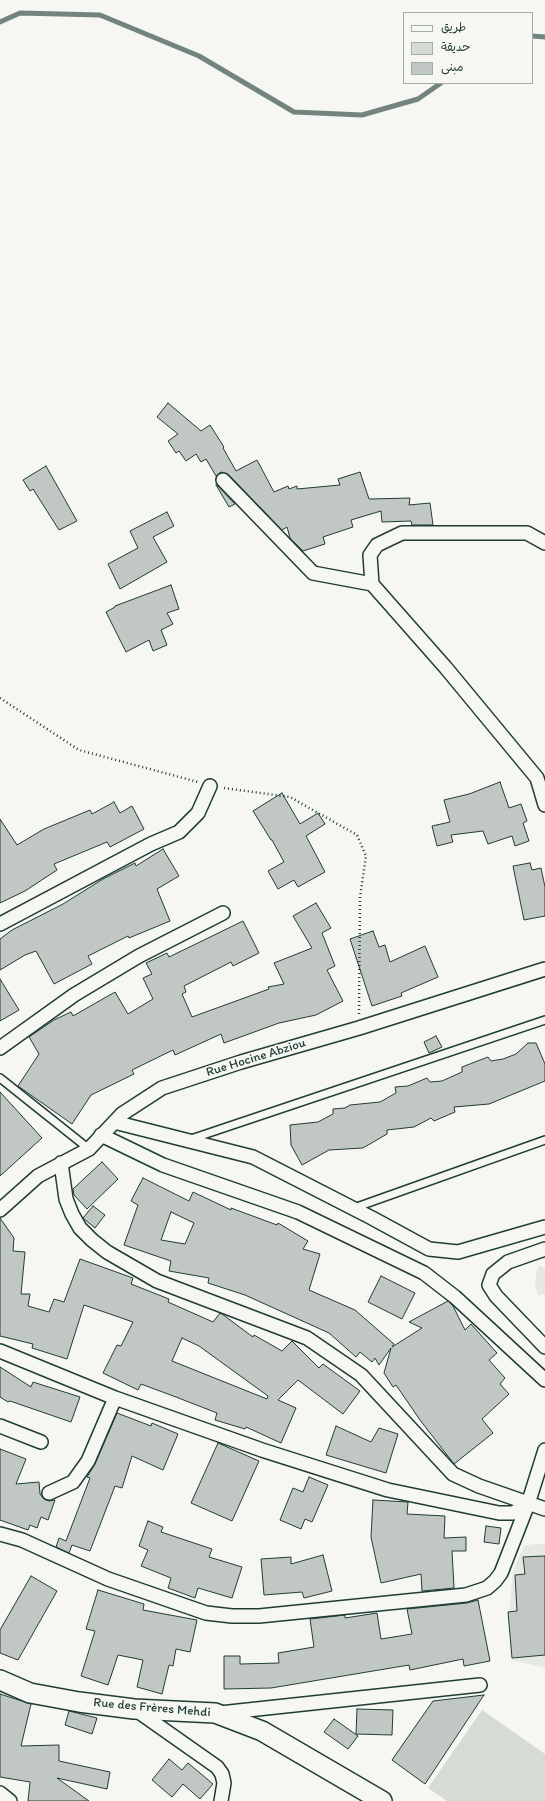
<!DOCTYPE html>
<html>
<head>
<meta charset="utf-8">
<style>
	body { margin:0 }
	#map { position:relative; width:545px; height:1801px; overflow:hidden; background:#f6f6f2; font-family:Itim,"Playpen Sans Arabic",sans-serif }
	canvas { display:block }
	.legend { position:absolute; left:403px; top:12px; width:130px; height:72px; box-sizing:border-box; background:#f6f6f2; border:1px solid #a0aca6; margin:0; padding:5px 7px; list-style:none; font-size:12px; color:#1f3d34 }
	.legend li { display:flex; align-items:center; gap:8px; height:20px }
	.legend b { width:20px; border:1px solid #a0aca6 }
</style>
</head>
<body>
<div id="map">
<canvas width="545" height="1801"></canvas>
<ul class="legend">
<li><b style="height:5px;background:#f6f6f2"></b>طريق</li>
<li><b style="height:11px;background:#d6dbd6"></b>حديقة</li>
<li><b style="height:11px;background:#c1c8c3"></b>مبنى</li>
</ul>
</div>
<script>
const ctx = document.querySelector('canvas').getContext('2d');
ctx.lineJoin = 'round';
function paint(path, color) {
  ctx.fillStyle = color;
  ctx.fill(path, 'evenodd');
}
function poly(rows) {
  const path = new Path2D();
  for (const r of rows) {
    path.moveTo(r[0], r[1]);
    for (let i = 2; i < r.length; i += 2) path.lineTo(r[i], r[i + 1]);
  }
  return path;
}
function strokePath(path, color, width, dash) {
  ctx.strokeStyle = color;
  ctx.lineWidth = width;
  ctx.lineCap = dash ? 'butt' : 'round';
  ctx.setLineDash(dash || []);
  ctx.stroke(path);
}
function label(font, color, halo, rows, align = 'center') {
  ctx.font = font + ' Itim,sans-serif';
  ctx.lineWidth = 3;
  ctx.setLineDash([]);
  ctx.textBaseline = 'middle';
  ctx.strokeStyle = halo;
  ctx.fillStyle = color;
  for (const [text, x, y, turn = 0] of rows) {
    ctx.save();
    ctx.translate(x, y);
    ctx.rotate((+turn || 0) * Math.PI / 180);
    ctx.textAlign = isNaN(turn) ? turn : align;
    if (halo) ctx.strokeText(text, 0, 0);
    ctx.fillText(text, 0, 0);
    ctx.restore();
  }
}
paint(poly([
	[539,1265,545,1268,545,1294,538,1296,535,1284,536,1273],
	[534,1544,545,1544,545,1668,511,1660,509,1614,513,1571,524,1546]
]), '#e6e8e4');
paint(poly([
	[482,1710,545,1754,545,1801,447,1801,428,1788]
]), '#d6dbd6');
strokePath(poly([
	[0,22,20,13,100,15,199,56,294,112,362,115,418,99,441,83],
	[532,36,545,37]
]), '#72847d', 5);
const building = poly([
	[168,403,201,431,210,425,224,447,223,448,236,471,257,460,274,492,288,486,289,489,297,486,297,489,340,485,338,479,360,472,369,499,410,498,409,505,430,503,433,525,412,525,411,521,382,522,381,511,351,520,353,527,323,537,325,544,303,551,290,538,287,527,282,530,228,474,221,472,216,476,206,459,201,462,196,454,186,461,179,451,176,453,168,441,178,434,157,417,168,403],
	[46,466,77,521,59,530,33,489,30,491,23,480,46,466],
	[216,485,217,485,235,504,229,507,216,485],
	[167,512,174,526,153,537,167,562,120,589,108,564,138,548,130,531,167,512],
	[171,585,179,609,167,613,173,624,161,630,167,645,153,651,149,640,126,652,106,612,115,607,115,606,171,585],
	[500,782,509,808,521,804,527,821,523,823,529,841,515,846,512,836,488,844,483,831,451,835,453,842,437,846,432,826,450,822,444,800,469,794,500,782],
	[282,793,300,824,318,813,325,824,306,836,325,872,298,887,294,880,278,889,268,871,284,862,272,840,271,840,253,811,282,793],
	[114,802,120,813,132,806,144,829,110,847,107,842,54,864,57,870,25,891,0,903,0,819,17,845,44,829,90,810,92,814,114,802],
	[163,849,179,876,157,889,170,921,129,938,128,936,88,956,92,964,54,984,36,951,25,955,0,970,0,939,12,930,63,904,103,879,135,863,136,866,163,849],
	[530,863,532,870,541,868,545,887,545,916,524,920,513,866,530,863],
	[316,903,331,928,322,933,335,966,327,970,343,1001,316,1015,279,1023,224,1043,221,1034,175,1055,173,1050,132,1070,134,1074,91,1095,72,1124,18,1086,39,1054,29,1037,54,1020,71,1012,73,1016,115,992,128,1014,153,999,143,978,152,974,146,963,167,953,169,957,243,921,259,953,233,966,231,962,184,986,186,992,182,994,192,1017,269,989,268,987,284,984,274,963,312,948,293,916,316,903],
	[373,931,379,947,385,945,390,962,425,946,438,977,401,993,402,996,372,1006,350,939,373,931],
	[0,979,19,1010,0,1021,0,979],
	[436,1036,442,1047,429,1053,424,1042,436,1036],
	[528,1043,536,1043,545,1064,545,1081,489,1104,454,1107,455,1112,434,1121,431,1118,414,1127,387,1130,387,1134,363,1148,329,1150,302,1165,291,1145,290,1125,318,1122,333,1114,333,1109,345,1108,350,1105,380,1102,396,1093,395,1087,408,1086,427,1078,430,1082,442,1081,462,1072,462,1067,488,1057,491,1061,503,1059,516,1054,528,1043],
	[0,1092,42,1138,0,1176,0,1092],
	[102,1162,118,1179,87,1209,74,1195,73,1189,102,1162],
	[143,1178,189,1201,193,1192,231,1210,231,1208,277,1225,278,1223,308,1241,303,1249,320,1254,309,1290,355,1310,394,1344,392,1347,422,1328,409,1322,448,1301,453,1306,465,1330,471,1324,497,1353,489,1360,505,1378,500,1384,509,1394,482,1419,493,1433,454,1464,420,1420,396,1385,393,1387,384,1373,391,1348,379,1365,375,1358,372,1362,360,1352,356,1357,329,1333,245,1295,208,1283,209,1278,169,1271,171,1261,124,1245,138,1205,131,1201,143,1178],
	[171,1212,194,1223,185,1244,161,1240,171,1212],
	[93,1206,105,1215,95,1228,83,1218,93,1206],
	[0,1218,14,1238,13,1251,25,1252,21,1294,30,1294,28,1306,49,1312,54,1299,64,1302,80,1259,133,1278,131,1284,169,1299,168,1302,213,1322,220,1313,222,1314,253,1337,254,1335,282,1351,292,1341,319,1368,323,1364,360,1391,343,1414,298,1380,278,1400,296,1408,281,1443,246,1427,245,1429,215,1420,217,1413,176,1397,141,1384,138,1390,103,1373,117,1345,121,1346,133,1322,84,1305,67,1359,32,1348,33,1344,0,1336,0,1218],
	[182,1338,199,1346,268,1396,267,1399,172,1361,182,1338],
	[381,1276,415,1293,402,1319,368,1302,381,1276],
	[0,1367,31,1387,33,1382,80,1397,71,1422,10,1401,8,1402,0,1397,0,1367],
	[117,1413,151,1426,152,1423,178,1434,163,1470,132,1456,122,1488,115,1486,90,1551,72,1545,69,1553,56,1547,59,1538,66,1541,90,1478,87,1477,95,1464,117,1413],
	[336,1426,371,1442,379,1428,398,1434,386,1473,326,1455,336,1426],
	[218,1443,259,1461,232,1521,191,1503,218,1443],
	[0,1449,26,1459,16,1484,39,1482,40,1494,44,1499,49,1501,55,1500,48,1520,41,1517,37,1528,30,1525,28,1530,0,1520,0,1449],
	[309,1477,328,1485,312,1522,305,1519,301,1529,280,1520,293,1488,303,1492,309,1477],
	[373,1500,408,1502,407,1514,445,1516,444,1538,466,1537,466,1551,452,1551,454,1588,422,1591,421,1574,381,1583,371,1537,373,1500],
	[148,1521,163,1527,161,1532,212,1549,209,1557,242,1567,232,1598,198,1588,195,1598,168,1588,171,1578,141,1566,148,1550,139,1546,148,1521],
	[486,1526,501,1528,499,1544,484,1542,486,1526],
	[323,1555,332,1591,304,1598,302,1592,264,1595,261,1559,291,1557,291,1564,323,1555],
	[545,1556,545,1655,512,1658,508,1612,517,1611,515,1575,525,1574,523,1557,545,1556],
	[31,1576,57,1591,18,1660,0,1653,0,1630,31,1576],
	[98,1590,144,1604,143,1610,197,1620,190,1652,176,1649,173,1666,169,1665,162,1694,137,1687,143,1660,118,1655,108,1685,81,1676,95,1631,86,1629,98,1590],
	[478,1600,490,1661,464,1666,463,1659,410,1670,409,1665,271,1688,224,1689,224,1656,240,1656,240,1664,279,1663,278,1653,314,1647,310,1619,345,1615,345,1618,377,1613,381,1639,412,1634,407,1609,467,1603,478,1600],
	[0,1694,31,1704,21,1746,59,1745,59,1761,110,1772,107,1789,57,1778,89,1801,28,1801,30,1782,0,1777,0,1694],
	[484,1695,425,1784,392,1760,433,1701,484,1695],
	[357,1709,393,1710,392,1735,356,1734,357,1709],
	[69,1711,97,1718,92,1734,65,1725,69,1711],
	[334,1719,358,1736,348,1749,324,1732,334,1719],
	[169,1759,182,1770,188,1763,213,1784,200,1799,183,1784,172,1797,152,1780,169,1759]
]);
paint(building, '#c1c8c3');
strokePath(building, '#1f3d34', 1);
const service = poly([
	[0,1078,89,1149],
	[191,1139,545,1020],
	[354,1208,545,1140]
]);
const minor = poly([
	[223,480,313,573,372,584,446,668,537,778,545,805],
	[372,584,370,555,377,545,402,533,527,533,545,543],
	[0,924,151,844,179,832,198,813,210,786],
	[0,1048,74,995,139,956,223,913],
	[114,1122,253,1157,372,1218,429,1249,458,1252,545,1227],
	[101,1135,163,1165,298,1212,424,1273,455,1297,545,1380],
	[61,1163,66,1199,72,1214,80,1228,92,1240,107,1252,157,1281,307,1338,361,1375,453,1474,479,1486,545,1509],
	[0,1210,38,1176,89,1149,122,1114,162,1088,241,1062,359,1028,545,969],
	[545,1249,508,1262,493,1274,489,1285,496,1296,545,1347],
	[0,1351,115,1398,262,1450,388,1490,499,1513,513,1513,528,1504],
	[0,1426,41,1442],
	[49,1493,73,1482,88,1461,115,1398],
	[0,1534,22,1540,108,1579,206,1613,232,1616,259,1616,466,1595,487,1588,495,1581,501,1573,528,1504,545,1450],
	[136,1710,217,1767,222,1774,224,1783,221,1801],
	[220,1713,480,1685],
	[0,1793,10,1801]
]);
const secondary = poly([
	[0,1680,30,1693,79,1702,134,1709,215,1713,262,1731,382,1801]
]);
strokePath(service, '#1f3d34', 10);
strokePath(minor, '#1f3d34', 16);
strokePath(secondary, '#1f3d34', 22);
strokePath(poly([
	[0,698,79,750,198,782],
	[224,788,290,797,357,835,366,856,360,897,359,1014]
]), '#1f3d34', 2.5, [1, 3]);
strokePath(service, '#f6f6f2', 7);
strokePath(minor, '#f6f6f2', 13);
strokePath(secondary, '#f6f6f2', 19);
label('13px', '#1f3d34', '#f6f6f2', [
	["Rue Hocine Abziou",256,1058,-17],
	["Rue des Frères Mehdi",152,1708,5]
]);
</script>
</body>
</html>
